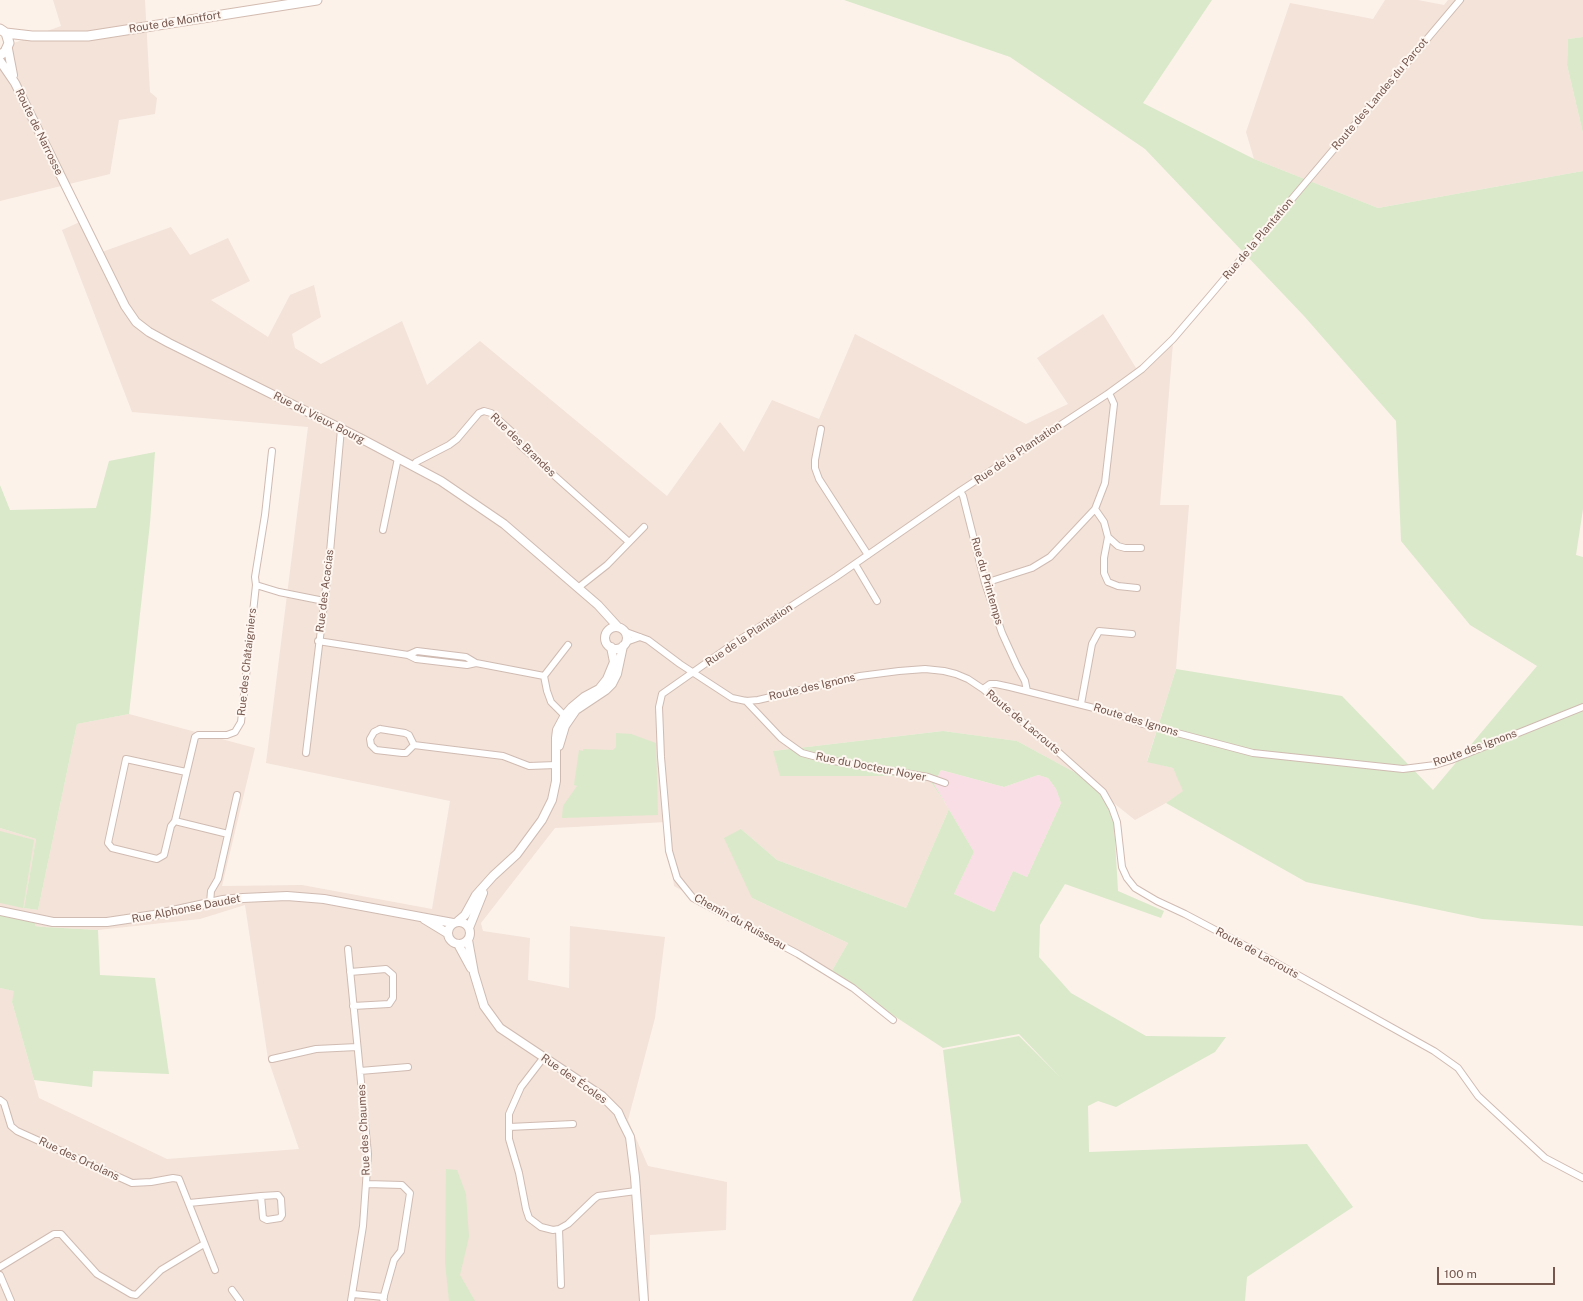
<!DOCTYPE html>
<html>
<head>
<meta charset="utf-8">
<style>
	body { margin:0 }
	#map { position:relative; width:1583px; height:1301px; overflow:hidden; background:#fcf2ea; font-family:"Public Sans",sans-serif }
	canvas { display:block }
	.scale { position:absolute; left:1437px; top:1267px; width:118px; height:18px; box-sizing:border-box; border:2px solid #76574e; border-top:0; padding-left:5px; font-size:12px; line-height:14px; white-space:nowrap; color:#76574e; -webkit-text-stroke:3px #fef7f1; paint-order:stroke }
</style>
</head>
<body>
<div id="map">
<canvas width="1583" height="1301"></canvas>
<div class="scale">100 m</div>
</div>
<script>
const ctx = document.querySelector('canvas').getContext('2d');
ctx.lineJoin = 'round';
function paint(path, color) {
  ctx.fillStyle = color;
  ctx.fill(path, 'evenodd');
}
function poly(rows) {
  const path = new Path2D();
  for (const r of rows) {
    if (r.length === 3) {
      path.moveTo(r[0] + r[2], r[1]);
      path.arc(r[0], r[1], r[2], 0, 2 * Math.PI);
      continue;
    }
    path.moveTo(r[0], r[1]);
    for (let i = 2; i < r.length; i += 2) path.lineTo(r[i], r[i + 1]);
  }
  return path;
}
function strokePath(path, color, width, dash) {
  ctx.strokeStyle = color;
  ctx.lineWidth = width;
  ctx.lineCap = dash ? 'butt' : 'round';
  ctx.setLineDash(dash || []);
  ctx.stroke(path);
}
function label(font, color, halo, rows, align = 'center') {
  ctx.font = font + ' "Public Sans",sans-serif';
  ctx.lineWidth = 4;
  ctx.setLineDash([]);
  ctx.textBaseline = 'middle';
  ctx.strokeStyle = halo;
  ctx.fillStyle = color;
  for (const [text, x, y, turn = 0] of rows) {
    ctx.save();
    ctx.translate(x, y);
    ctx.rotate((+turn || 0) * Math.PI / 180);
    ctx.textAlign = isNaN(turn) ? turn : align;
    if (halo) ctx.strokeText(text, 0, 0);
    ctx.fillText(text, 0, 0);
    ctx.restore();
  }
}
paint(poly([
	[53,0,145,0,150,92,157,98,155,114,119,120,110,174,0,201,0,48,61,26],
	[1385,0,1418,0,1444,5,1448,0,1583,0,1583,37,1568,39,1567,65,1583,133,1583,171,1378,208,1254,159,1246,132,1290,3,1373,19],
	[82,221,102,252,171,227,190,255,228,238,250,281,211,300,268,337,290,295,314,285,321,317,292,334,295,348,321,364,402,321,427,385,480,341,667,496,720,422,744,452,772,400,819,419,855,334,1026,424,1068,404,1037,358,1103,314,1136,368,1173,343,1160,505,1189,505,1176,669,1147,761,1173,768,1184,791,1166,803,1135,820,1076,773,1017,741,943,731,773,751,927,776,949,809,906,908,777,860,741,829,752,898,848,943,830,974,674,886,667,822,555,828,481,923,483,931,530,938,528,980,569,988,570,926,665,937,655,1018,628,1120,648,1166,727,1182,726,1230,650,1235,649,1301,0,1301,0,988,15,991,12,1002,39,1098,167,1159,299,1149,268,1059,245,905,200,919,98,930,44,927,35,926,36,923,0,913,0,828,36,839,24,908,38,910,77,724,129,714,255,748,222,886,302,885,432,909,450,801,266,763,308,427,132,412,62,230]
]), '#f3e3d9');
paint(poly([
	[941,770,1004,787,1038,775,1048,778,1056,789,1061,803,1027,877,1013,871,994,912,954,894,974,852,934,784]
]), '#f9dee5');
paint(poly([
	[844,0,1212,0,1143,103,1254,159,1378,208,1583,171,1583,509,1576,555,1583,557,1583,926,1482,919,1306,882,1166,803,1183,791,1173,768,1147,762,1176,669,1342,696,1433,790,1537,666,1470,625,1401,541,1396,421,1304,316,1145,149,1010,57],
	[1583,37,1583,133,1567,65,1568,39],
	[155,452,150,523,129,714,77,724,38,910,24,908,36,839,0,828,0,485,10,510,96,508,109,461],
	[943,731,1017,741,1076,773,1101,793,1114,822,1118,891,1164,911,1161,918,1065,884,1040,925,1039,957,1071,993,1146,1036,1226,1037,1215,1052,1116,1107,1098,1101,1088,1106,1089,1152,1307,1144,1353,1207,1247,1277,1245,1301,912,1301,961,1202,943,1050,1019,1036,1061,1078,1019,1034,943,1048,830,974,848,943,752,898,724,838,741,829,777,860,906,908,949,809,927,776,780,776,773,751],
	[941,770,1004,787,1038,775,1048,778,1056,789,1061,803,1027,877,1013,871,994,912,954,894,974,852,934,784],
	[616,733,631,734,656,743,658,815,562,818,563,806,577,786,574,785,579,750,583,751,583,749,613,750,616,747],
	[0,831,34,840,23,908,0,903],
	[0,913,36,923,35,926,44,927,98,930,100,975,155,978,169,1074,93,1071,92,1087,34,1080,12,1002,14,991,0,988],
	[446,1169,457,1170,466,1194,469,1237,460,1275,475,1301,449,1301,445,1262]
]), '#dae9c9');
const minor = poly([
	[821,429,815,460,815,468,819,479,868,555],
	[272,451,265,515,255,577,256,585,279,592,324,601],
	[413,466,416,462,449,445,457,439,479,413,484,411,491,413,512,432,520,445,629,542],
	[960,491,963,496,985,583,1002,633,1017,666,1025,681,1027,691],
	[1095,509,1104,522,1108,537,1104,558,1104,573,1108,582,1118,586,1137,588],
	[383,530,398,458],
	[1108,537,1118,546,1125,548,1141,548],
	[855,564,877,601],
	[985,583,1032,568,1050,557,1095,509,1105,483,1114,404,1109,393],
	[579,587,607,565,644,527],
	[626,632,648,640,680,664,732,698,746,701,758,700,860,676,899,671,925,669,944,671,956,674,968,679,983,689,1056,750,1103,792,1112,808,1117,822,1122,867,1127,878,1135,888,1157,901,1185,914,1253,950,1434,1051,1458,1068,1478,1096,1545,1158,1583,1178],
	[318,641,408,655,416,659,467,665,476,663],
	[626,642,640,637],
	[408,655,417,651,466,657,476,663,544,676,547,691,551,702,566,717],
	[544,676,568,645],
	[983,689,990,684,996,684,1010,687,1118,714,1143,724,1253,753,1403,769,1435,765,1451,760,1583,707],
	[746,701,781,738,802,753,828,760,928,777,945,783],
	[1081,704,1092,644,1099,631,1132,634],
	[380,729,405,733,409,735,414,745,406,753,402,753,376,750,371,745,370,739,374,732,380,729],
	[414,745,503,756,529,766,556,765],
	[306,753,329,563,341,429],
	[175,821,171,826,164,855,157,859,112,848,108,843,126,759,186,772],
	[228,834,175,821,195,737,198,735,227,735,235,732,241,722,256,585],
	[210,903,211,891,218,879,237,795],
	[348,949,368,1154,363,1226,351,1301],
	[350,972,386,969,393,975,393,998,389,1004,353,1006],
	[893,1020,853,988,798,954,693,898,677,878,669,851,661,757,659,707,662,694,736,642,836,577,960,491,1109,393,1142,369,1173,339,1209,297,1460,0],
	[544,1057,521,1087,509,1114,509,1139,519,1173,526,1209,529,1218,541,1227,553,1230,559,1229,568,1224,594,1199,598,1196,636,1191],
	[272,1059,316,1049,357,1047],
	[360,1071,408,1067],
	[0,1100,4,1103,11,1126,17,1131,132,1183,151,1182,173,1178,179,1179,215,1270],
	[509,1127,573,1124],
	[367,1184,402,1185,410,1193,401,1251,394,1260,383,1299,384,1301],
	[189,1203,261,1196,278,1195,281,1199,282,1215,280,1218,267,1220,263,1218,261,1196],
	[559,1229,561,1285],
	[0,1267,54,1234,61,1234,97,1274,131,1294,136,1295,161,1270,204,1244],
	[0,1275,11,1301],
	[232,1290,240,1301],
	[353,1294,384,1297]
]);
const tertiary = poly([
	[8,49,13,75],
	[0,61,15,83,125,306,136,322,149,332,169,343,360,438,441,481,504,524,598,605,618,627],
	[616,638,11],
	[559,746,565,726,576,710,606,690,612,684,617,674,623,646],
	[0,911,53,922,107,922,154,915,223,900,243,898,287,896,324,899,453,923],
	[424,919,447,933],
	[458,921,465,915,476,895,493,876,517,854,542,820,552,800,556,781,556,738,557,730,565,715,572,707,584,697,599,689,607,679,614,662,611,647],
	[459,933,11],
	[469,928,483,893],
	[468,940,474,973,484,1006,500,1028,602,1096,618,1112,622,1121,630,1137,635,1177,644,1301],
	[458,944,471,968]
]);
const secondary = poly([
	[0,29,6,33,9,43,5,52,0,55],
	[6,33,32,36,88,36,317,0]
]);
strokePath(minor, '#d0bbb2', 8);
strokePath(tertiary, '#d0bbb2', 10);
strokePath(secondary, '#d3bbb0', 11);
strokePath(minor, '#fff', 6);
strokePath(tertiary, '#fff', 8);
strokePath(secondary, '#fff', 9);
label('11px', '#76574e', '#fef7f1', [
	["Route de Montfort",175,22,-9],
	["Route des Landes du Parcot",1380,94,-50],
	["Route de Narrosse",39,132,64],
	["Rue de la Plantation",1258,239,-50],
	["Rue du Vieux Bourg",319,418,27],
	["Rue des Brandes",523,445,44],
	["Rue de la Plantation",1018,453,-34],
	["Rue du Printemps",987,581,74],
	["Rue des Acacias",325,591,-83],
	["Rue de la Plantation",749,635,-34],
	["Rue des Châtaigniers",247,662,-84],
	["Route des Ignons",812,687,-13],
	["Route des Ignons",1136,720,17],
	["Route de Lacrouts",1023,722,40],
	["Route des Ignons",1475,748,-20],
	["Rue du Docteur Noyer",871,767,11],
	["Rue Alphonse Daudet",186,909,-11],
	["Chemin du Ruisseau",740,922,29],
	["Route de Lacrouts",1257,953,29],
	["Rue des Écoles",574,1079,35],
	["Rue des Chaumes",364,1130,-93],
	["Rue des Ortolans",79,1159,25]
]);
</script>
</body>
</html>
